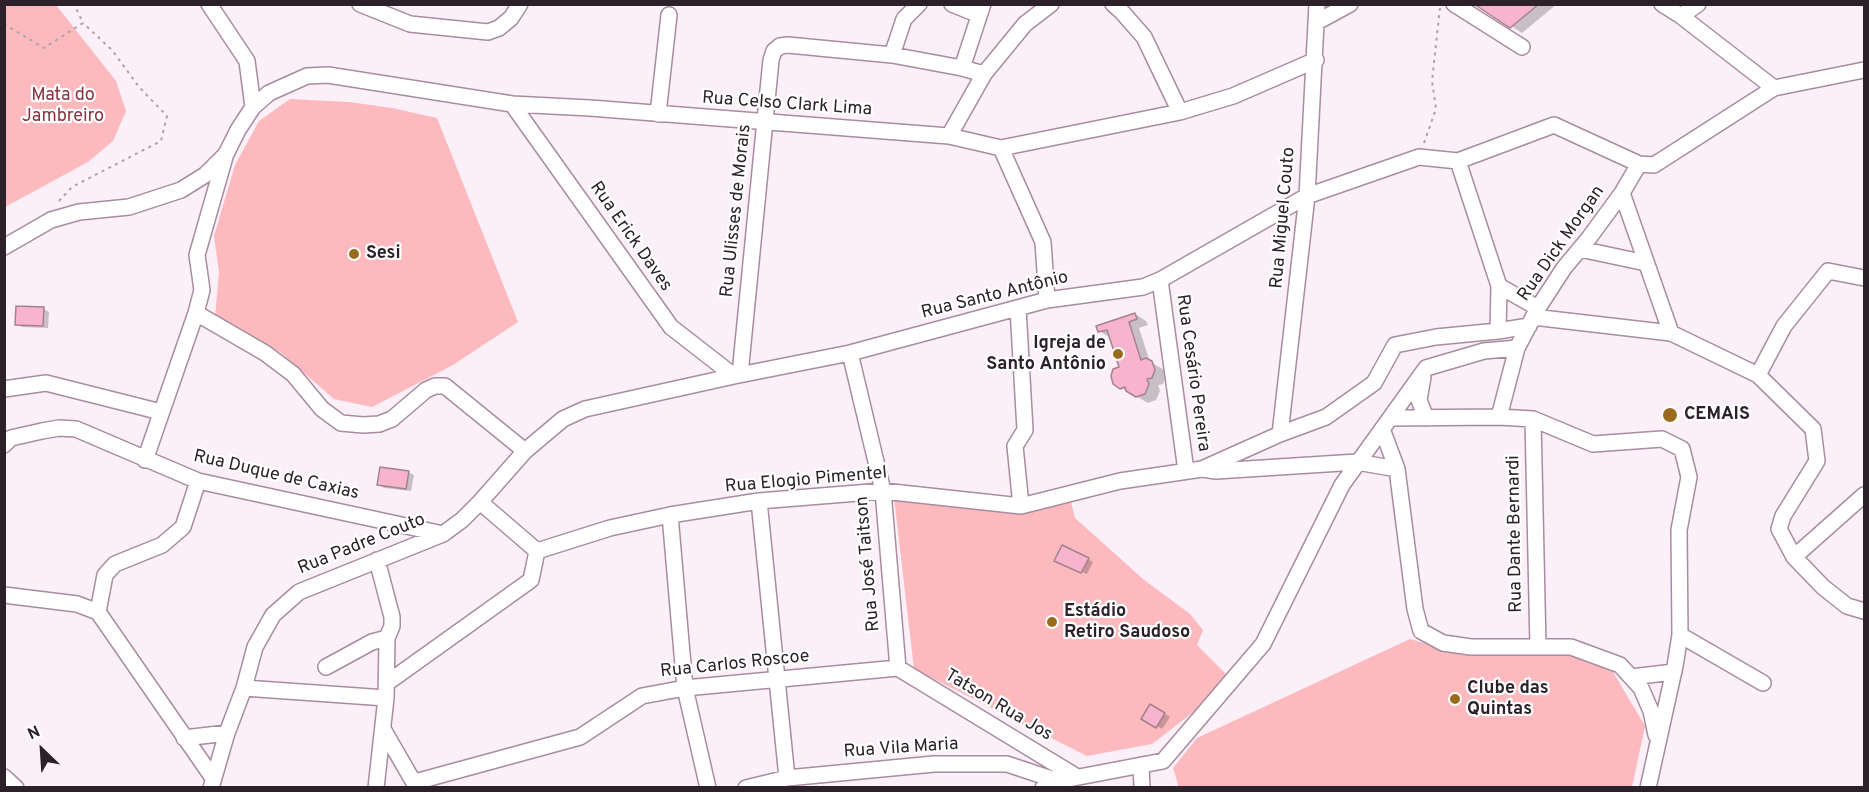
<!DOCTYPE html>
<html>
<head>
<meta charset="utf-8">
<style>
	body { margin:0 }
	#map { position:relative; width:1869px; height:792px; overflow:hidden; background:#fbeff8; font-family:Overpass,sans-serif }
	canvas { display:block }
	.frame { position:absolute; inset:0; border:6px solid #2c2129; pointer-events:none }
	.north { position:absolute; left:12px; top:720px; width:60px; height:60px; -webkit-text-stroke:4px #fff; paint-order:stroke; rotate:335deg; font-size:16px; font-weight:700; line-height:24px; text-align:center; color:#2c2129 }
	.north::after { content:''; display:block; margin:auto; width:21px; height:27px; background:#2c2129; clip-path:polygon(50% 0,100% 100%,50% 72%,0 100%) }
</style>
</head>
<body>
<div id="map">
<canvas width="1869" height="792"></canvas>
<div class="frame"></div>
<div class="north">N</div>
</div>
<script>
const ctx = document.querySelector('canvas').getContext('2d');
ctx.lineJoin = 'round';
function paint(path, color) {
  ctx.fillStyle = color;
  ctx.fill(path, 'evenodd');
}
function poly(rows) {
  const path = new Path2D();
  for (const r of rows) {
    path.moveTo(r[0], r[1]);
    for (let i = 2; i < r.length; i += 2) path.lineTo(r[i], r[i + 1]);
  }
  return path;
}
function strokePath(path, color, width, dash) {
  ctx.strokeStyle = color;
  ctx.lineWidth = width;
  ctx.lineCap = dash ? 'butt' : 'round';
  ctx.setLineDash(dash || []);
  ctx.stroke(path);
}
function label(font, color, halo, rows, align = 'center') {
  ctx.font = font + ' Overpass,sans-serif';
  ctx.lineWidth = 4.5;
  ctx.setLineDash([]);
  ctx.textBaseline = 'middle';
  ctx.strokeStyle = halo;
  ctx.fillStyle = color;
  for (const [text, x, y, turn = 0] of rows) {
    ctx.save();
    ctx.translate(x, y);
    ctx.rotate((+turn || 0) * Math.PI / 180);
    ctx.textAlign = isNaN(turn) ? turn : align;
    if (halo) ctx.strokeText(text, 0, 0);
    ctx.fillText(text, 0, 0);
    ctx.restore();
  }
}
paint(poly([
	[5,4,56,5,116,81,126,111,113,141,88,162,5,207],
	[290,99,349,102,392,108,437,118,518,322,453,365,372,407,334,399,280,352,215,318,219,272,214,236,235,165,259,121],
	[894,498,1032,512,1071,502,1075,518,1143,579,1190,614,1203,630,1197,645,1229,677,1204,704,1152,744,1087,756,914,669],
	[1410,639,1465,655,1567,653,1613,672,1645,726,1632,787,1179,788,1173,768,1197,738]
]), '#fcb9be');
paint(poly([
	[1477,4,1557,4,1522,33],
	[44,309,49,312,48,328,22,327,16,324],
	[1135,314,1146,321,1148,325,1139,328,1150,362,1163,369,1166,377,1163,384,1158,385,1160,391,1156,400,1148,403,1120,387,1121,368,1111,338,1099,331],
	[408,472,414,475,411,491,384,488,379,485],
	[1088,559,1093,562,1087,574,1061,563],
	[1151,706,1170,717,1162,729,1144,718]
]), '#0003');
const building = poly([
	[1474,4,1539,4,1510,28,1474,4],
	[16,306,44,307,43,326,15,325,16,306],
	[1135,313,1137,319,1129,322,1141,360,1146,358,1152,361,1155,370,1152,378,1147,379,1149,384,1145,394,1136,397,1126,391,1125,387,1120,389,1113,384,1111,376,1113,369,1119,367,1107,330,1098,332,1096,326,1135,313],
	[380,467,409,471,406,489,377,485,380,467],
	[1062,545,1089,558,1081,573,1054,561,1062,545],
	[1150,704,1165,713,1156,728,1141,719,1150,704]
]);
paint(building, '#f9b4cd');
strokePath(building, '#a3828d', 1.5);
const minor = poly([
	[209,4,247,61,253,107],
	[360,4,410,24,488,32,499,28,511,18,520,4],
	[952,4,979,15],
	[983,4,962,68,984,74],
	[1113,4,1122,12,1144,37,1180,112],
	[1454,4,1522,47],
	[1662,4,1681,16,1774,88],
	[1681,16,1698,4],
	[1317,22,1350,4],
	[892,55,904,19,919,4],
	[512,104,671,327,734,376],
	[658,114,669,15],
	[949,136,984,74,1025,24,1051,4],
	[1001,148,1043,242,1047,300],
	[1458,161,1499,286,1498,331],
	[1622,193,1671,333],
	[4,247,51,220,79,212,129,207,181,190,205,175,226,154,238,130,253,107,269,93,307,76,328,75,512,104,590,108,949,136,1001,148,1180,112,1233,96,1316,60],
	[1580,249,1646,263],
	[1160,280,1186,471],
	[1499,286,1538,308],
	[1018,308,1025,430,1015,446,1021,506],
	[196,313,265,353,293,374,322,409,341,423,363,425,379,424,392,419,426,390,435,386,445,386,525,451],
	[1533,317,1671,333,1758,375,1813,429,1817,461,1783,516,1779,529,1794,557,1823,587,1847,606,1864,611],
	[850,353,883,491,898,668],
	[740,374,771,60,774,51,780,46,788,45,892,55,962,68],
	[1758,375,1784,326,1828,271,1864,278],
	[1423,377,1419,400,1426,418],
	[4,389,46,383,161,412],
	[1499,417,1517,348,1538,308,1564,268,1589,238,1622,193,1639,164],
	[1390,418,1499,417,1533,419,1593,444,1662,439,1682,449,1689,477,1679,530,1680,635,1675,666,1648,788],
	[1533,419,1538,647],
	[1382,429,1397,469,1415,609,1421,631,1443,643,1471,647,1571,647,1620,665,1641,688,1651,711,1656,735],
	[1280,434,1307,196,1317,4],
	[4,445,11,438,42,431,59,428,76,429,198,481,443,534],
	[145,460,196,313,202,290,197,255,225,157],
	[1204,468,1280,434,1326,417,1374,383,1395,345,1436,337,1498,331,1529,326],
	[759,501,787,778],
	[480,502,537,551],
	[670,515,685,688,708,788],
	[1794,557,1864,495],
	[377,560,392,617,392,626,387,638],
	[4,595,77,604,98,612,213,778],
	[98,612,105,575,115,564,162,545,183,527,198,481],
	[1680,635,1763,683],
	[326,667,372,642,387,638,386,698,376,788],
	[898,668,1077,777],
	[1631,677,1674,672],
	[387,683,531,580,537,551,610,528,670,515,759,501,883,491,1021,506,1120,481,1202,469,1216,471,1357,462,1397,469],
	[244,688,386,698],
	[383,729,417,788],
	[184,738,227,733],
	[1141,765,1142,788],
	[4,777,16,788],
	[415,782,580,737,642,696,685,688,898,668],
	[211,788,227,733,244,688,255,647,273,615,299,592,443,534,462,520,480,502,525,451,563,419,585,409,734,376,850,353,1047,300,1143,287,1160,280,1307,196,1419,157,1458,161,1554,125,1639,164,1654,165,1774,88,1864,70],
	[746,788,787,778,934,764,1007,764,1058,781],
	[1043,788,1058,781,1163,761,1263,644,1342,485,1426,368,1484,351,1517,348]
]);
strokePath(minor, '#a88ca1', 18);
strokePath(poly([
	[4,24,44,48,83,23,74,4],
	[1424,143,1436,109,1432,81,1440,8],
	[59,201,72,187,161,141,167,116,139,87,112,50,83,23]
]), '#aea2ab', 2, [3, 4.5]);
strokePath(minor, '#fff', 15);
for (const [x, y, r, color] of [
	[354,254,6,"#9b6b1d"],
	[1118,354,6,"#9b6b1d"],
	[1670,415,8,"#9b6b1d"],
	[1052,622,6,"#9b6b1d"],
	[1455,699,6,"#9b6b1d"]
]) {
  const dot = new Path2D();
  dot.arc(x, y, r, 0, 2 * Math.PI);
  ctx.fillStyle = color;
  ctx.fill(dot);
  strokePath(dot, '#fff', 2);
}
label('18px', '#88333f', '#fff', [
	["Mata do",63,96],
	["Jambreiro",63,117]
]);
label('18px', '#2c2129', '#fff', [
	["Rua Celso Clark Lima",787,105,4],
	["Rua Ulisses de Morais",737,211,-84],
	["Rua Miguel Couto",1284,218,-85],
	["Rua Erick Daves",630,237,55],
	["Rua Dick Morgan",1562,244,-55],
	["Rua Santo Antônio",995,296,-14],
	["Rua Cesário Pereira",1192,373,82],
	["Rua Duque de Caxias",276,476,13],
	["Rua Elogio Pimentel",806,481,-5],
	["Rua Dante Bernardi",1516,534,-91],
	["Rua Padre Couto",362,545,-22],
	["Rua José Taitson",869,564,-95],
	["Rua Carlos Roscoe",735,665,-6],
	["Tatson Rua Jos",998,706,31],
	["Rua Vila Maria",901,749,-4]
]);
label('bold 18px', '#2c2129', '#fff', [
	["Sesi",366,254],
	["Igreja de",1106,344,"right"],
	["Santo Antônio",1106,365,"right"],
	["CEMAIS",1684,415],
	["Estádio",1064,612],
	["Retiro Saudoso",1064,633],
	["Clube das",1467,689],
	["Quintas",1467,710]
], 'left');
</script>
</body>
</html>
